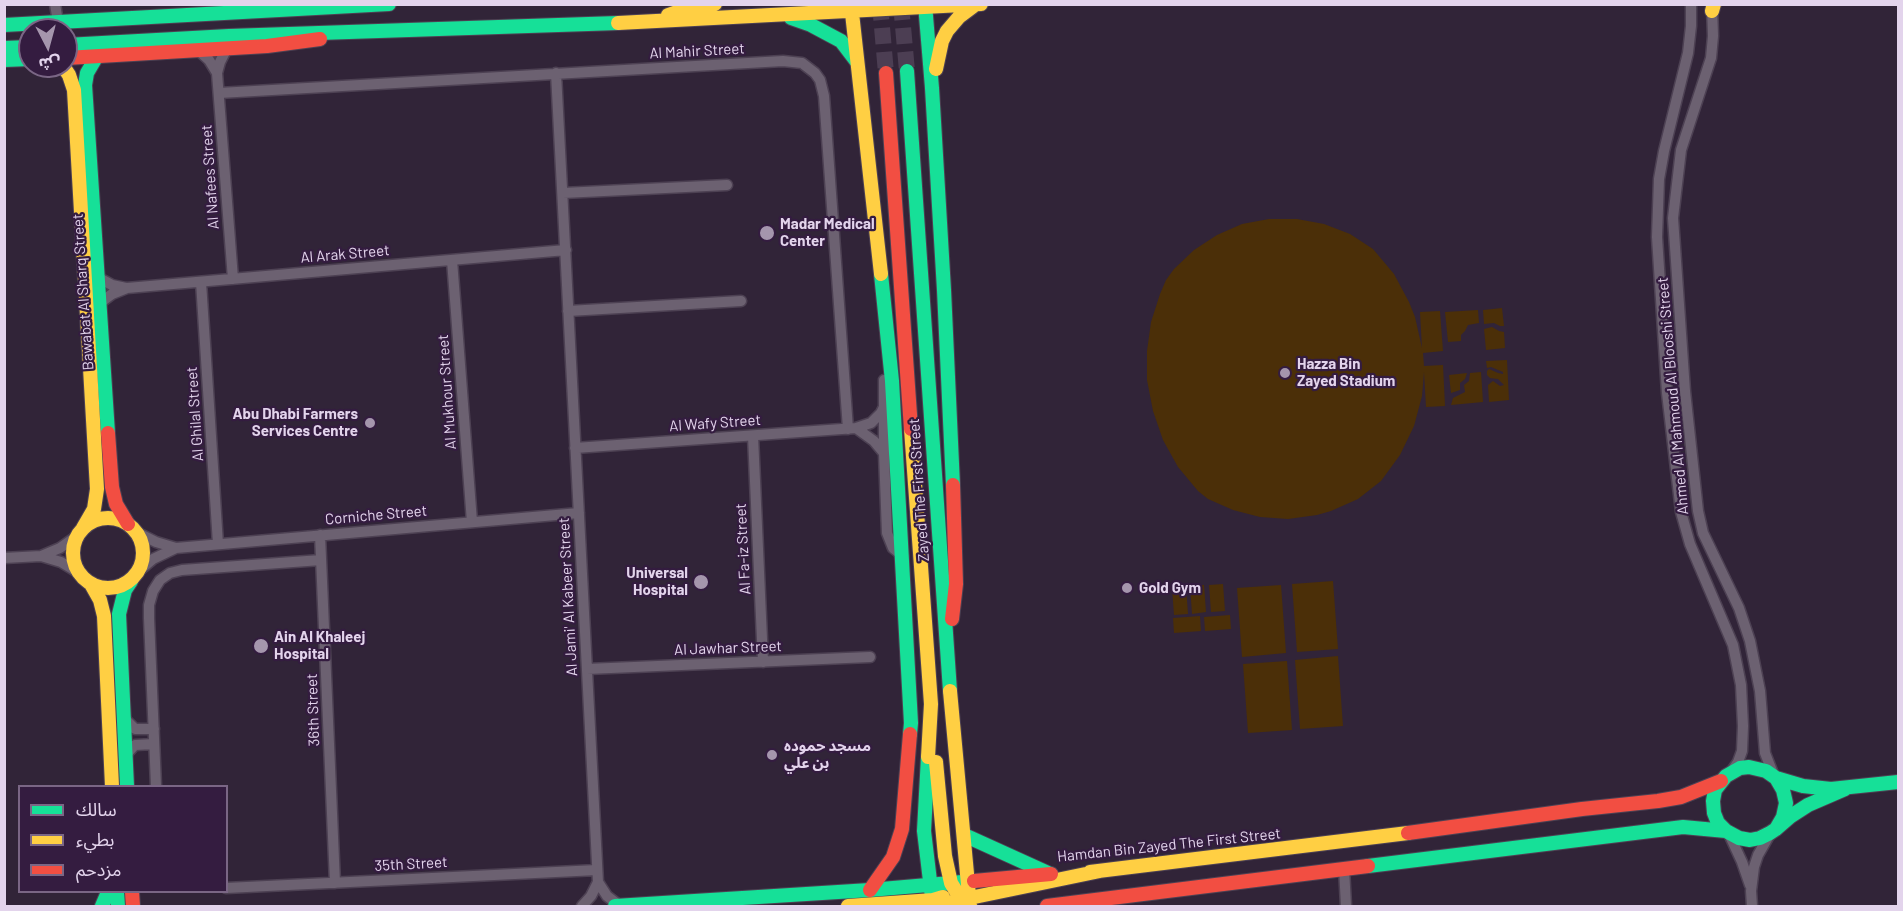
<!DOCTYPE html>
<html>
<head>
<meta charset="utf-8">
<style>
	body { margin:0 }
	#map { position:relative; width:1903px; height:911px; overflow:hidden; background:#312438; font-family:Barlow,"Noto Sans Arabic",sans-serif }
	canvas { display:block }
	.frame { position:absolute; inset:0; border:6px solid #e3d4ec; pointer-events:none }
	.legend { position:absolute; left:18px; top:785px; width:210px; height:108px; box-sizing:border-box; background:#341c40; border:2px solid #7a6685; margin:0; padding:8px 10px; list-style:none; font-size:18px; color:#e3d4ec }
	.legend li { display:flex; align-items:center; gap:12px; height:30px }
	.legend b { width:30px; border:2px solid #7a6685 }
	.north { position:absolute; left:18px; top:18px; width:60px; height:60px; box-sizing:border-box; background:#341c40; border:2px solid #7a6685; border-radius:50%; rotate:174deg; font-size:16px; font-weight:700; line-height:24px; text-align:center; color:#e3d4ec }
	.north::after { content:''; display:block; margin:auto; width:21px; height:27px; background:#a596ad; clip-path:polygon(50% 0,100% 100%,50% 72%,0 100%) }
</style>
</head>
<body>
<div id="map">
<canvas width="1903" height="911"></canvas>
<div class="frame"></div>
<ul class="legend">
<li><b style="height:8px;background:#16e098"></b>سالك</li>
<li><b style="height:8px;background:#ffcf43"></b>بطيء</li>
<li><b style="height:8px;background:#f24e42"></b>مزدحم</li>
</ul>
<div class="north">ش</div>
</div>
<script>
const ctx = document.querySelector('canvas').getContext('2d');
ctx.lineJoin = 'round';
function paint(path, color) {
  ctx.fillStyle = color;
  ctx.fill(path, 'evenodd');
}
function poly(rows) {
  const path = new Path2D();
  for (const r of rows) {
    if (r.length === 3) {
      path.moveTo(r[0] + r[2], r[1]);
      path.arc(r[0], r[1], r[2], 0, 2 * Math.PI);
      continue;
    }
    path.moveTo(r[0], r[1]);
    for (let i = 2; i < r.length; i += 2) path.lineTo(r[i], r[i + 1]);
  }
  return path;
}
function strokePath(path, color, width, dash) {
  ctx.strokeStyle = color;
  ctx.lineWidth = width;
  ctx.lineCap = dash ? 'butt' : 'round';
  ctx.setLineDash(dash || []);
  ctx.stroke(path);
}
function label(font, color, halo, rows, align = 'center') {
  ctx.font = font + ' Barlow,"Noto Sans Arabic",sans-serif';
  ctx.lineWidth = 4.5;
  ctx.setLineDash([]);
  ctx.textBaseline = 'middle';
  ctx.strokeStyle = halo;
  ctx.fillStyle = color;
  for (const [text, x, y, turn = 0] of rows) {
    ctx.save();
    ctx.translate(x, y);
    ctx.rotate((+turn || 0) * Math.PI / 180);
    ctx.textAlign = isNaN(turn) ? turn : align;
    if (halo) ctx.strokeText(text, 0, 0);
    ctx.fillText(text, 0, 0);
    ctx.restore();
  }
}
paint(poly([
	[1269,219,1297,219,1324,224,1350,234,1373,249,1394,274,1409,302,1415,317,1422,348,1420,312,1440,311,1443,351,1423,353,1424,366,1443,365,1445,406,1426,407,1424,372,1422,396,1414,426,1400,455,1381,481,1358,499,1331,511,1317,515,1288,519,1260,517,1233,510,1208,499,1198,491,1178,467,1163,440,1153,411,1147,380,1147,351,1151,322,1160,294,1166,280,1174,269,1194,250,1217,235,1242,224],
	[1502,308,1504,326,1500,326,1494,323,1484,324,1483,310],
	[1478,310,1479,323,1468,325,1465,331,1461,335,1461,341,1448,342,1445,312],
	[1492,327,1499,331,1504,332,1505,348,1486,350,1484,329],
	[1507,360,1509,400,1489,402,1488,385,1493,381,1500,386,1504,385,1498,379,1490,378,1487,375,1487,371,1489,369,1498,373,1503,374,1503,372,1491,367,1487,368,1486,361],
	[1481,372,1483,402,1451,405,1453,398,1465,392,1464,385,1469,381,1470,373],
	[1467,373,1465,379,1460,383,1460,390,1451,393,1449,375],
	[1333,581,1338,649,1297,652,1292,584],
	[1223,584,1225,611,1211,612,1209,585],
	[1204,585,1206,612,1192,614,1190,586],
	[1281,585,1286,653,1242,657,1237,588],
	[1186,586,1188,614,1174,615,1172,588],
	[1230,615,1231,629,1205,631,1204,617],
	[1200,616,1201,631,1174,633,1173,618],
	[1338,656,1343,726,1300,729,1295,660],
	[1287,661,1292,730,1248,733,1243,664]
]), '#4b2f08');
strokePath(poly([
	[880,4,886,73],
	[901,4,907,71]
]), '#4c3e53', 16, [16, 8]);
const street = poly([
	[55,4,58,22],
	[1691,4,1691,26,1688,53,1664,151,1659,179,1657,237,1667,393,1681,512,1690,544,1733,645,1741,685,1743,726,1742,751,1738,762,1731,772],
	[1712,7,1713,36,1711,58,1681,150,1673,218,1685,391,1698,511,1703,533,1739,608,1750,641,1760,691,1765,753,1774,776],
	[227,48,220,62,217,73,233,279],
	[198,50,209,60,217,73],
	[556,73,598,882,607,896,620,906],
	[219,93,783,61,802,63,815,73,820,80,824,96,848,429],
	[563,193,727,185],
	[452,260,472,522],
	[99,278,112,285,126,288],
	[201,282,218,544],
	[100,303,112,294,127,288,566,250],
	[568,311,741,301],
	[884,380,884,454,887,533,893,548,903,556],
	[856,428,874,441,884,453],
	[753,436,763,662],
	[575,448,856,428,871,423,881,413,884,407],
	[138,533,156,542,176,548],
	[320,535,335,883],
	[41,556,61,562,79,573],
	[4,558,41,556,60,548,77,536],
	[140,570,153,559,176,548,579,513],
	[587,669,870,657],
	[124,718,135,729,154,729],
	[125,756,135,745,154,744],
	[156,786,149,618,149,605,153,591,160,580,170,573,182,570,321,560],
	[1729,834,1742,862,1750,885],
	[1344,868,1346,906],
	[226,888,597,870],
	[582,906,591,896,598,882],
	[1752,906,1751,891,1754,867,1758,855,1770,834]
]);
const fast = poly([
	[925,4,932,88,944,290,953,485],
	[791,18,811,25,841,41,857,62],
	[4,25,389,4],
	[66,45,229,36,618,23],
	[4,48,30,47],
	[97,56,87,73,85,85,108,433],
	[4,60,30,59],
	[907,71,950,691],
	[881,274,892,381,911,723,910,734],
	[928,757,924,831,933,906],
	[1776,778,1803,786,1831,789,1898,782],
	[127,786,119,614,125,590,131,581],
	[1776,829,1783,817,1786,803,1783,790,1776,778,1766,771,1749,767,1740,768,1726,776,1715,790,1713,801,1714,813,1718,823,1726,831,1739,838,1750,840,1760,838,1770,833,1776,829,1791,816,1808,805,1845,789],
	[964,835,1050,874],
	[1368,866,1683,827,1726,831],
	[117,892,118,906],
	[102,906,108,892],
	[615,906,870,890,974,881]
]);
const slow = poly([
	[851,4,881,274],
	[1712,11,1714,4],
	[668,15,691,7,715,4],
	[618,23,981,4],
	[63,66,69,75,74,90,97,489,94,509,83,528],
	[936,69,942,41,947,31,959,17,975,5],
	[911,429,931,704,928,757],
	[108,553,35],
	[91,584,100,600,104,616,112,786],
	[950,691,970,906],
	[936,762,945,856,951,883,965,906],
	[1090,872,1408,833],
	[848,906,933,900,943,897],
	[945,906,948,903,960,900,1100,871]
]);
const jam = poly([
	[66,58,267,46,320,39],
	[886,73,911,429],
	[108,433,112,487,116,504,128,524],
	[952,619,956,584,953,485],
	[1408,833,1582,809,1658,801,1681,797,1721,781],
	[974,881,1051,874],
	[870,890,893,857,902,829,910,734],
	[132,892,133,906],
	[1047,906,1368,866]
]);
strokePath(street, '#4d4153', 13);
strokePath(fast, '#4d4153', 16);
strokePath(slow, '#4d4153', 16);
strokePath(jam, '#4d4153', 16);
strokePath(street, '#6c6171', 10);
strokePath(fast, '#16e098', 14);
strokePath(slow, '#ffcf43', 14);
strokePath(jam, '#f24e42', 14);
for (const [x, y, r, color] of [
	[767,233,8,"#a596ad"],
	[1285,373,6,"#a596ad"],
	[370,423,6,"#a596ad"],
	[701,582,8,"#a596ad"],
	[1127,588,6,"#a596ad"],
	[261,646,8,"#a596ad"],
	[772,755,6,"#a596ad"]
]) {
  const dot = new Path2D();
  dot.arc(x, y, r, 0, 2 * Math.PI);
  ctx.fillStyle = color;
  ctx.fill(dot);
  strokePath(dot, '#341c40', 2);
}
label('15px', '#e3d4ec', '#341c40', [
	["Al Mahir Street",697,51,-3],
	["Al Nafees Street",210,177,-94],
	["Al Arak Street",345,254,-5],
	["Bawabat Al Sharq Street",83,292,-94],
	["Al Mukhour Street",447,392,-94],
	["Ahmed Al Mahmoud Al Blooshi Street",1673,396,-95],
	["Al Ghilal Street",195,414,-94],
	["Al Wafy Street",715,423,-4],
	["Zayed The First Street",919,490,-94],
	["Corniche Street",376,515,-5],
	["Al Fa-iz Street",743,549,-93],
	["Al Jami' Al Kabeer Street",568,597,-93],
	["Al Jawhar Street",728,648,-2],
	["36th Street",313,710,-92],
	["Hamdan Bin Zayed The First Street",1169,845,-6],
	["35th Street",411,864,-3]
]);
label('bold 15px', '#e3d4ec', '#341c40', [
	["Madar Medical",780,224],
	["Center",780,241],
	["Hazza Bin",1297,364],
	["Zayed Stadium",1297,381],
	["Abu Dhabi Farmers",358,414,"right"],
	["Services Centre",358,431,"right"],
	["Universal",688,573,"right"],
	["Hospital",688,590,"right"],
	["Gold Gym",1139,588],
	["Ain Al Khaleej",274,637],
	["Hospital",274,654],
	["مسجد حموده",784,746],
	["بن علي",784,763]
], 'left');
</script>
</body>
</html>
